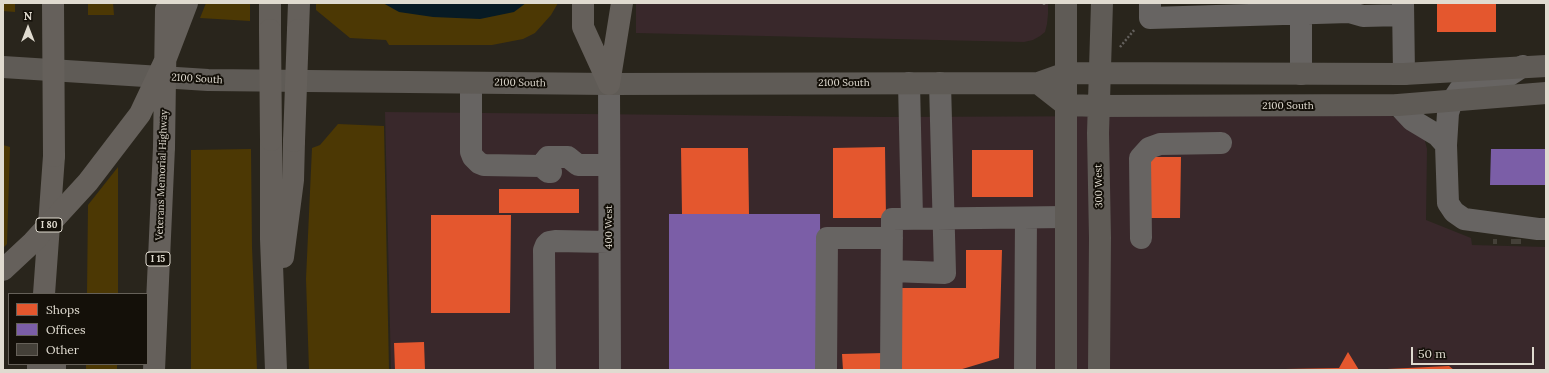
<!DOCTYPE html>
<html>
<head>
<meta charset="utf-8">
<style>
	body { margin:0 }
	#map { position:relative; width:1549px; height:373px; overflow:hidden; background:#29251c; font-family:Lora,serif }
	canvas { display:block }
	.frame { position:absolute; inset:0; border:4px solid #e0dbd0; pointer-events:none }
	.legend { position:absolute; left:8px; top:293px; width:140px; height:72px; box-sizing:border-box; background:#141009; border:1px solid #666159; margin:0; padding:5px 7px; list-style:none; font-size:12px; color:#e0dbd0 }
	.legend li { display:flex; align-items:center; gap:8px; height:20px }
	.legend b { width:20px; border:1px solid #666159 }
	.north { position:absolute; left:8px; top:8px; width:40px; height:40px; -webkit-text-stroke:3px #141009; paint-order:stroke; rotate:0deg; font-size:11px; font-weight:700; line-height:16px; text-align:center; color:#e0dbd0 }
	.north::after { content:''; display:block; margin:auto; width:14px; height:18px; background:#e0dbd0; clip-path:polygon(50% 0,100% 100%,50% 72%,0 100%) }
	.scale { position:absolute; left:1411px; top:347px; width:123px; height:18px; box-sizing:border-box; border:2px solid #e0dbd0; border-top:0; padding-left:5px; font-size:12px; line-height:14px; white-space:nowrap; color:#e0dbd0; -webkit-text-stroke:3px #141009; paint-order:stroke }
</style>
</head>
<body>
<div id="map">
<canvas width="1549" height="373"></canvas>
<div class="frame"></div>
<ul class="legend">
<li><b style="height:11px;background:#e4572e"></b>Shops</li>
<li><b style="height:11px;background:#7b5ea7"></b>Offices</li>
<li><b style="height:11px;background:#444038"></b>Other</li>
</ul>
<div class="north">N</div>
<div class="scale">50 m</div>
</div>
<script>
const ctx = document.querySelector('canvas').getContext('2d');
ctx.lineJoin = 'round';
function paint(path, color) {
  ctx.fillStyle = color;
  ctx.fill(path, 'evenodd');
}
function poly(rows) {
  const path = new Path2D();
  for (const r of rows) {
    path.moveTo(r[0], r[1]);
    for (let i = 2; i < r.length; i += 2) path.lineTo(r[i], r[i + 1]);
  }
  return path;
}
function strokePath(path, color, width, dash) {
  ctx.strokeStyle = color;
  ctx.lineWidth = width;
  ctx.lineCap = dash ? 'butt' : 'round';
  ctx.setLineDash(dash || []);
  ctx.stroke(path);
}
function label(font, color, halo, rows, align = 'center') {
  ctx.font = font + ' Lora,serif';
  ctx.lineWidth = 4;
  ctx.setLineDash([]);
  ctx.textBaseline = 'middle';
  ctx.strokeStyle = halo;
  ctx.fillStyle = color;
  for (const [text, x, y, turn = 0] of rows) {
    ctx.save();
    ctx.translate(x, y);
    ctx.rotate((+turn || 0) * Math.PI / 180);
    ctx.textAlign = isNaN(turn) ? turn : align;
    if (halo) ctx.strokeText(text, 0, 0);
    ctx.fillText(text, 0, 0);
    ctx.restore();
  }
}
paint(poly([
	[636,3,1048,3,1048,14,1047,24,1045,32,1040,36,1033,40,1024,42,636,33],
	[385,112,889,117,1390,115,1423,133,1427,149,1426,220,1471,238,1472,245,1546,247,1546,370,391,370]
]), '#39282b');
paint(poly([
	[3,3,15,3,15,12,3,11],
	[88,3,113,3,114,15,88,15],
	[206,3,250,3,250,21,200,18],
	[316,3,558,3,551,15,535,33,523,39,492,45,389,45,386,40,350,38,316,10],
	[338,124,384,126,389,370,309,370,306,279,312,148,320,145],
	[3,145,10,147,7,244,3,248],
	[251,149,252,247,257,370,191,370,191,150],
	[118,167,118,294,87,294,88,205],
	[86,364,117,364,117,370,86,370]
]), '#4c3804');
paint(poly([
	[383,3,526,3,514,12,480,19,433,17,399,12]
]), '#081b24');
paint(poly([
	[1437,3,1496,3,1496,32,1437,32],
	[885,147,886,218,833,218,833,148],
	[681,148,748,148,749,214,682,214],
	[972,150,1033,150,1033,197,972,197],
	[1149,157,1181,157,1180,218,1148,218],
	[499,189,579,189,579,213,499,213],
	[431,215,511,215,510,313,431,313],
	[966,250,1002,250,999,358,959,370,901,370,900,288,966,288],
	[424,342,425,370,395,370,394,343],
	[1348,352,1359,370,1285,370,1285,369,1339,368],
	[885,353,885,370,843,370,842,354],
	[1449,366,1454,370,1387,370,1387,369]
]), '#e4572e');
paint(poly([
	[1491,149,1546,149,1546,185,1490,185],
	[669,214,820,214,821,370,669,370]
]), '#7b5ea7');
paint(poly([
	[1493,239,1497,239,1497,244,1493,244],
	[1511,239,1521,239,1521,244,1511,244]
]), '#444038');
strokePath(poly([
	[1044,3,1044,5,1046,5],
	[1120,47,1135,29]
]), '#64615d', 2.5, [2, 2]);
strokePath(poly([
	[1150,3,1150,18,1349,12,1348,3],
	[1403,3,1404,74],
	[1349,12,1363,16,1403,15],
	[1301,13,1301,74],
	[1523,66,1502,80,1472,85,1460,89,1452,101,1448,113,1446,145,1448,203,1454,212,1464,219,1538,229,1546,229],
	[471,83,471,152,473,157,479,163,484,165,541,166,548,172,551,172],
	[909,83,912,218],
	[609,84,610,370],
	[1398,105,1412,120,1437,135,1446,145],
	[541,166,548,157,568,157,578,165,609,165],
	[1141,238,1140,158,1149,148,1160,144,1221,143],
	[892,271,945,273,940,83],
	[545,370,544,250,546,245,549,242,555,241,609,242],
	[826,370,827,238,892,238],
	[891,370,892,219,1066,217],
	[1025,370,1026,218]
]), '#676462', 22);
strokePath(poly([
	[3,67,208,80,609,84,1038,83,1066,73,1404,74,1546,66],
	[1038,83,1066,105,1099,106,1398,105,1546,93],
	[1066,370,1066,3],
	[1099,370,1100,238,1098,133,1102,3]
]), '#5f5b56', 22);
strokePath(poly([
	[270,3,270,30],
	[583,3,583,27,609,84],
	[298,30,299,3],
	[609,84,622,3],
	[271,140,271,239,276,370],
	[283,257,293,180,294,141],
	[44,294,54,156],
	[55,364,55,370],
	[38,370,38,364],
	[154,370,164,147]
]), '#65605b', 22);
strokePath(poly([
	[53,3,54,156],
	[270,30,271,140],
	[294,141,298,30],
	[164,147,166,10],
	[3,270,33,242,88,182,140,114,164,63,187,3]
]), '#65605b', 22);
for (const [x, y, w] of [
	[49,225,26],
	[158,259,24]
]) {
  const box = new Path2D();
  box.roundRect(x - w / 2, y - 7, w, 14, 3);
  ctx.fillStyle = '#141009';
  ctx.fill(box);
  strokePath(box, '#e0dbd0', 1);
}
label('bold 9px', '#e0dbd0', null, [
	["I 80",49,225],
	["I 15",158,259]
]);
label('10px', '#e0dbd0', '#141009', [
	["2100 South",197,79,3],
	["2100 South",520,83,1],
	["2100 South",844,83],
	["2100 South",1288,106],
	["Veterans Memorial Highway",162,175,-88],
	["300 West",1099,186,-91],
	["400 West",609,227,-90]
]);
</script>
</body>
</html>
